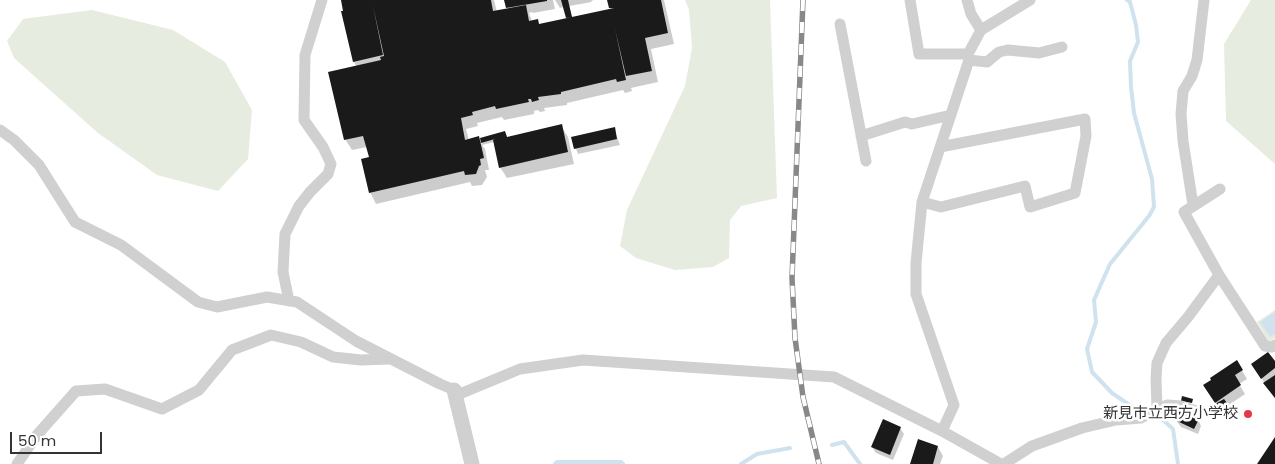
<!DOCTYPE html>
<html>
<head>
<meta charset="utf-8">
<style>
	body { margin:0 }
	#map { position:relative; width:1275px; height:464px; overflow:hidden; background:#fff; font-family:Poppins,sans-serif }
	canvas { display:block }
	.scale { position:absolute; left:10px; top:432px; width:92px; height:22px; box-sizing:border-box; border:2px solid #333; border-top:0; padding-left:6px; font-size:15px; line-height:18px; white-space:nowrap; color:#333; -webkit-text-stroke:4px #fff; paint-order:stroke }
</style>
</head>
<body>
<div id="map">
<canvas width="1275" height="464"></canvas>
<div class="scale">50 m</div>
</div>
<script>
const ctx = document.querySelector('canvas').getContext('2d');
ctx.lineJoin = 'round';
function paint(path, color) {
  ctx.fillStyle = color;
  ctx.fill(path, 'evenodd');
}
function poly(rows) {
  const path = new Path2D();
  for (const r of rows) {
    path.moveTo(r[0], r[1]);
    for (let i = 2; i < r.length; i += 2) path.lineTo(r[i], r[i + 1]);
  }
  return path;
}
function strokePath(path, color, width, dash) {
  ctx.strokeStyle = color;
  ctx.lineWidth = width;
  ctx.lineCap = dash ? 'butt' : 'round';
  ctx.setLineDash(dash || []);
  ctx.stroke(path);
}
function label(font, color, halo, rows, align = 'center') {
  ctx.font = font + ' Poppins,"Noto Sans JP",sans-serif';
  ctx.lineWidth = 5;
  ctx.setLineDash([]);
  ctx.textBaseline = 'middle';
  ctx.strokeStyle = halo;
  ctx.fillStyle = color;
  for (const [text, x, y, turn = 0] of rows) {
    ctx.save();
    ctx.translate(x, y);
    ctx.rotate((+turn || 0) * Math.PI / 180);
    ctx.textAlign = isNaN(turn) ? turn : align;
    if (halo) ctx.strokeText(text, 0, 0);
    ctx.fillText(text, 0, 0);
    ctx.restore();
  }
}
paint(poly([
	[685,0,770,0,777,198,741,206,730,220,729,258,713,267,675,270,636,258,620,246,627,210,685,86,692,48,689,10],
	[1251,0,1275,0,1275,164,1226,121,1224,44],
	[92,10,173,30,225,62,252,110,248,159,218,191,157,175,98,133,14,58,7,41,23,19],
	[1275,310,1275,338,1269,342,1257,322]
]), '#e6ecdf');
paint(poly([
	[1275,312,1275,334,1270,337,1260,322]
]), '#cfe2ee');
paint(poly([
	[342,0,494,0,497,12,509,10,506,0,553,0,555,9,533,13,532,12,529,13,532,21,537,21,540,25,568,19,564,7,560,8,555,0,594,0,591,1,592,2,569,6,572,19,611,10,608,0,664,0,674,44,651,49,658,82,631,88,632,91,625,93,623,90,567,103,567,105,544,108,545,111,540,112,538,110,534,111,534,114,504,120,502,117,477,123,478,126,466,129,469,140,478,138,482,145,482,139,493,137,496,143,505,133,508,138,561,126,568,137,574,164,507,178,500,167,494,142,482,145,485,149,489,170,485,170,487,177,482,185,472,186,470,182,376,204,370,192,370,158,367,147,352,150,345,139,357,67,354,62],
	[614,129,620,145,578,154,572,138],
	[1237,362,1247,379,1239,384,1245,394,1220,411,1205,385],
	[1275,363,1275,399,1256,370],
	[1205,406,1207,410,1205,412,1202,407],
	[1173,416,1198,420,1201,426,1198,434,1181,427],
	[900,428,904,434,893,460,876,453,872,447],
	[938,447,943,456,940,464,911,464]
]), '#0003');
strokePath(poly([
	[1127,0,1130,2,1136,25,1138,42,1130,61,1131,87,1134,113,1152,179,1154,207,1149,216,1110,264,1094,300,1096,322,1087,349,1092,372,1112,393,1134,408,1146,412],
	[1153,414,1161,418,1173,429,1178,464],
	[832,445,844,442,860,464],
	[555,464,557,462,621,462,623,464],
	[741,464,757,454,790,448]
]), '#cfe2ee', 4);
paint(poly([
	[341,0,491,0,493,11,526,5,529,21,538,19,539,24,614,8,609,8,607,0,661,0,668,33,645,38,652,71,626,76,615,29,626,80,617,82,616,79,561,92,561,94,538,97,539,100,532,102,531,99,528,99,529,102,496,109,495,106,472,112,473,115,461,118,465,140,479,136,484,158,480,159,481,165,479,166,476,174,465,175,464,171,369,193,361,159,369,157,363,136,344,140,328,72,381,60,380,57,384,56,373,6,383,55,353,62,341,11,343,11],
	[504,0,547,0,547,1,506,8],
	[561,0,568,0,572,17,566,18],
	[562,124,568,152,499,168,493,140,495,139,481,143,480,138,505,131,507,137],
	[615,127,617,139,574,149,571,137],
	[1268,352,1275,361,1275,368,1261,379,1251,364],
	[1237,360,1243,370,1235,375,1241,385,1215,403,1203,385,1211,380,1210,378],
	[1275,375,1275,398,1263,383],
	[1182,396,1193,399,1192,403,1181,401],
	[1224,399,1227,403,1218,408,1215,404],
	[1175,409,1199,419,1194,429,1177,421,1178,419,1172,416],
	[883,419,901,427,890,455,871,447],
	[1275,437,1275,464,1257,464],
	[918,439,938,446,933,464,910,464]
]), '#1a1a1a');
strokePath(poly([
	[910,0,919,54,968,54],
	[967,0,971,14,981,30],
	[840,24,866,161],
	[969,60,987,62,999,52,1008,50,1039,53,1062,47],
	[0,130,14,140,39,165,75,222,121,245,198,302,217,307,267,297,297,302,356,341,440,384,462,393,520,369,583,360,834,377,942,431,1001,464],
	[861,136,905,122,912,124,951,115],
	[1220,189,1184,212,1219,275,1265,346,1272,347,1275,345],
	[922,202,941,207,1025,186,1030,207,1075,193,1086,136,1085,119,940,147],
	[1193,205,1183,141,1181,114,1183,91,1192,76,1197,60,1204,0],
	[289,301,283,272,285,234,299,206,310,192,328,174,331,164,323,147,304,120,305,55,322,0],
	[1199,412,1181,406,1167,405,1157,409,1156,378,1157,363,1166,343,1188,317,1219,275],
	[942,431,954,405,916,294,916,263,922,202,969,60,968,54,981,30,1030,0],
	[17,464,37,435,76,391,105,389,162,409,199,390,232,350,271,335,301,342,333,357,361,360,389,359],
	[1004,464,1032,446,1082,428,1116,420,1141,418,1157,409]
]), '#d0d0d0', 11);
strokePath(poly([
	[454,390,472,464]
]), '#d0d0d0', 15);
const rail = poly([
	[803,0,792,278,795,338,803,397,819,464]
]);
strokePath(rail, '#888', 5.5);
strokePath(rail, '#fff', 4, [11]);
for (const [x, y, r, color] of [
	[1248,414,5,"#e63946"]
]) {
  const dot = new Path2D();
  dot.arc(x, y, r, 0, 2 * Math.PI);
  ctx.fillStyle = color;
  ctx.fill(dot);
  strokePath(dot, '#fff', 2);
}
label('15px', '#333', '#fff', [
	["新見市立西方小学校",1238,414]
], 'right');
</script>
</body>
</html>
